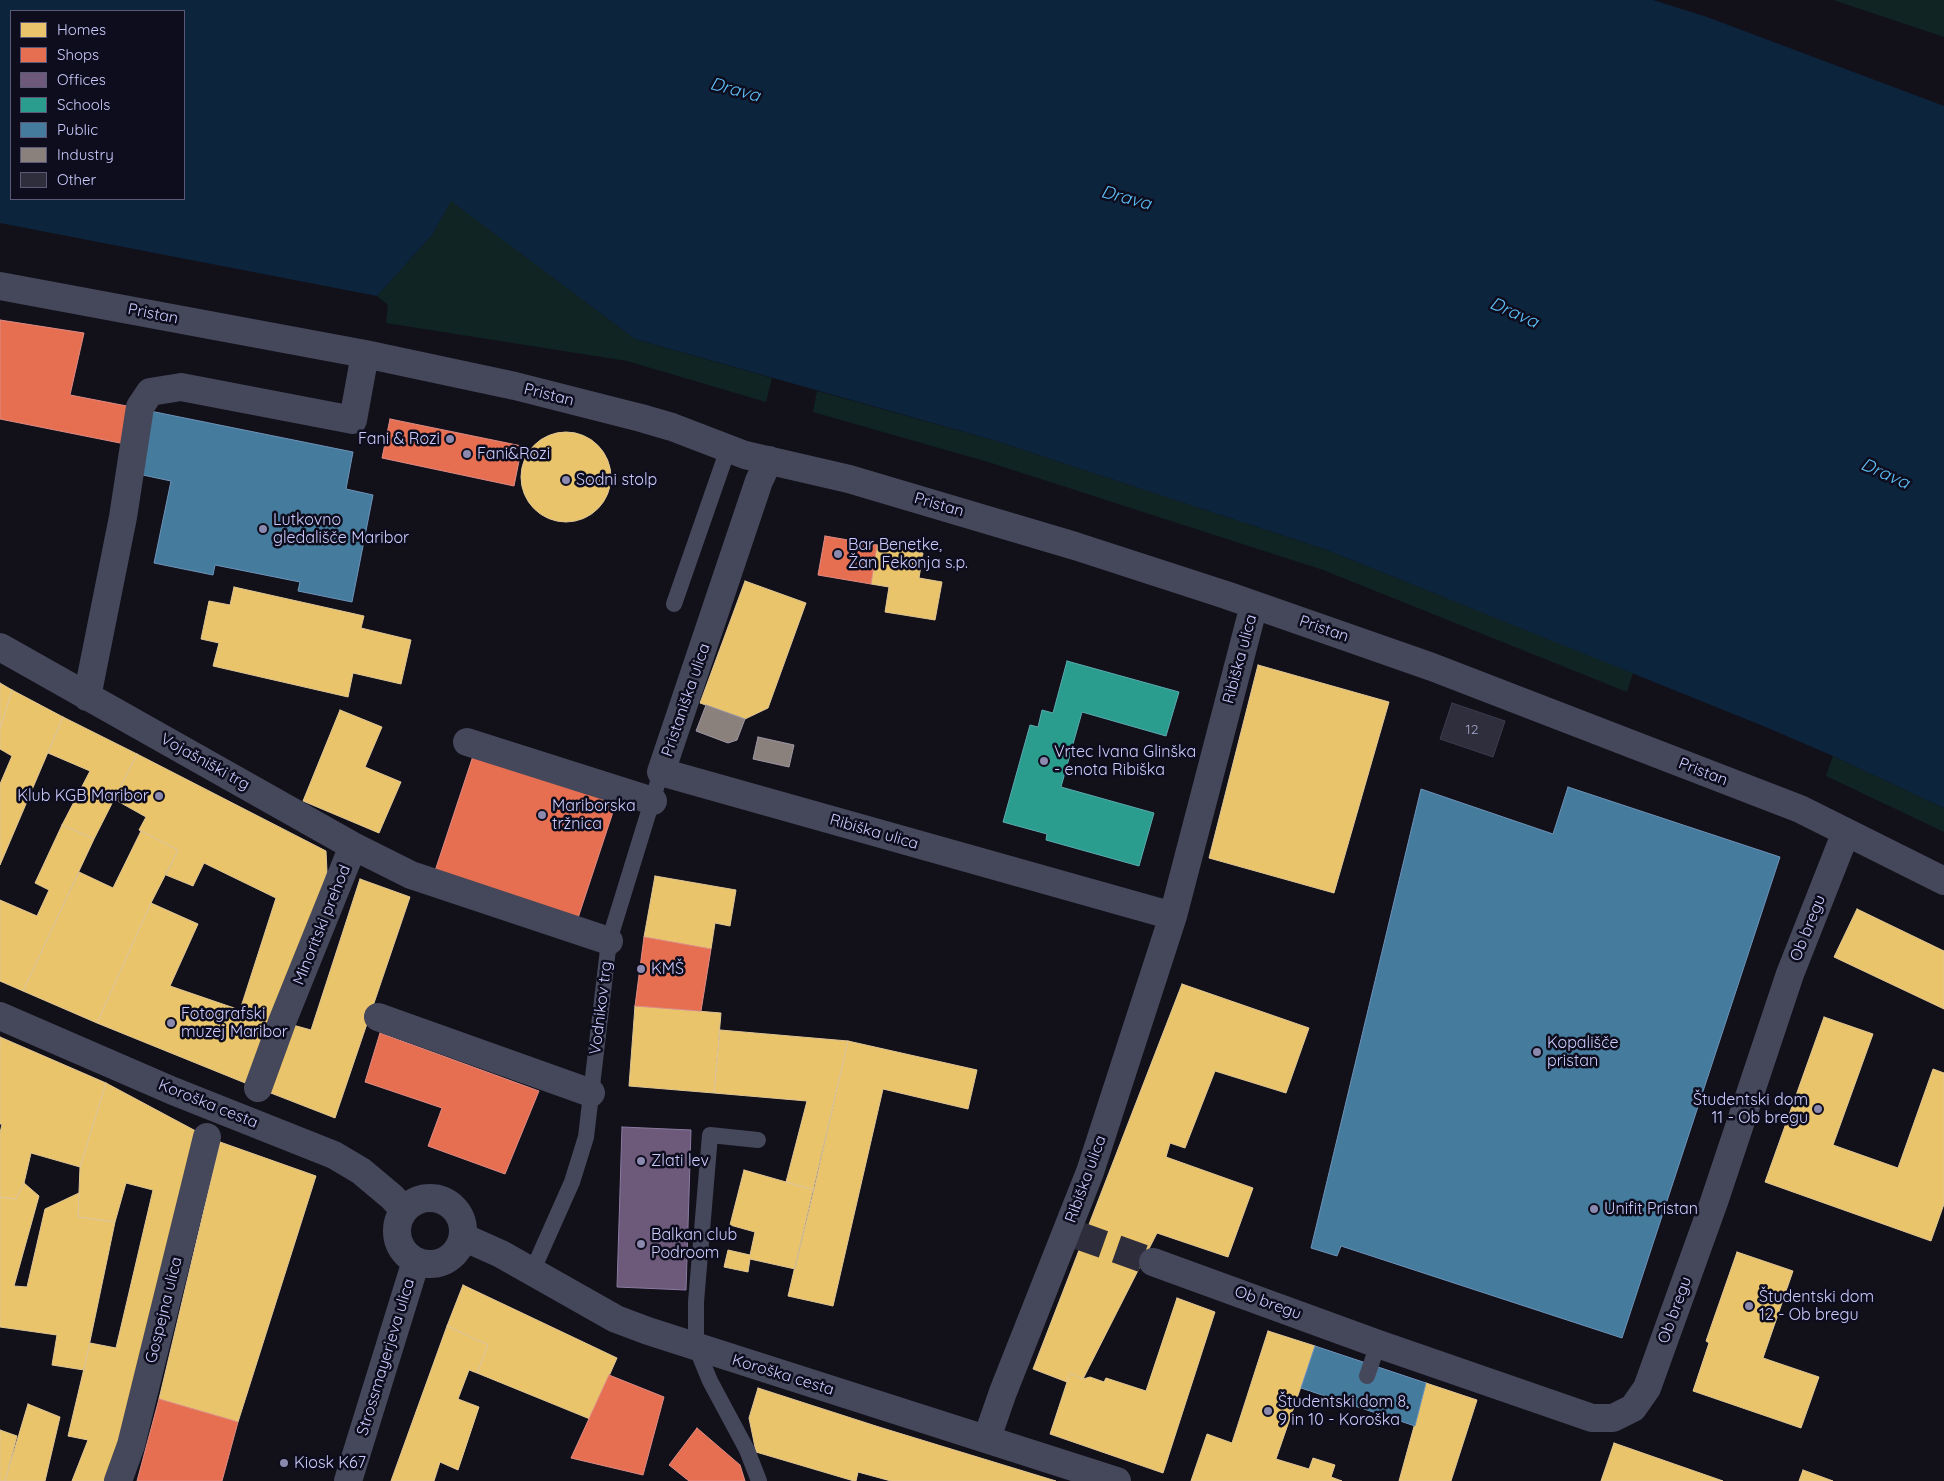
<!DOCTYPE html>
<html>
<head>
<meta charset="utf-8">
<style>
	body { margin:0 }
	#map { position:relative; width:1944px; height:1481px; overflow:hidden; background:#12111a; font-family:Quicksand,sans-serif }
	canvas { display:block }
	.legend { position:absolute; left:10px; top:10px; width:175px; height:190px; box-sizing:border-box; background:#0e0d1e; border:1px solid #5a5977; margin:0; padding:6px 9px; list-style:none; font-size:15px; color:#cccbfd }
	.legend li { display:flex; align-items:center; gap:10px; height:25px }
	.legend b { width:25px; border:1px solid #5a5977 }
</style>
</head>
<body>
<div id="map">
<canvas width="1944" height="1481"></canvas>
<ul class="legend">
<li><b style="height:14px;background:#e9c46a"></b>Homes</li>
<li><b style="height:14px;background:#e76f51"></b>Shops</li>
<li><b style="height:14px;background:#6d597a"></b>Offices</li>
<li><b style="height:14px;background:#2a9d8f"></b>Schools</li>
<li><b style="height:14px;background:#457b9d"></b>Public</li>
<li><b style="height:14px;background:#8a817c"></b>Industry</li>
<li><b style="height:14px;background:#2e2e3c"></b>Other</li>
</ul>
</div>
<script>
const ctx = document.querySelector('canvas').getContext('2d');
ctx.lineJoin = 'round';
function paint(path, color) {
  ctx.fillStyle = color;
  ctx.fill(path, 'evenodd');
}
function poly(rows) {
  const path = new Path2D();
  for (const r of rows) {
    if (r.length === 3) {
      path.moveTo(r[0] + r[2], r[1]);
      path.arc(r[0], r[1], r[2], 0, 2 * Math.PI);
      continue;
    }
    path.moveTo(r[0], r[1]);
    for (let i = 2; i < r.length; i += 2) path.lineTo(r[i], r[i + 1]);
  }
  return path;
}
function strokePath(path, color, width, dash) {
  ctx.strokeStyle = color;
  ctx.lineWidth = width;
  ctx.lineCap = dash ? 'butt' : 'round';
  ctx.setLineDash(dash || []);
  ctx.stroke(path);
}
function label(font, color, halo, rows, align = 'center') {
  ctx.font = font + ' Quicksand,sans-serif';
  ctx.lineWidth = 5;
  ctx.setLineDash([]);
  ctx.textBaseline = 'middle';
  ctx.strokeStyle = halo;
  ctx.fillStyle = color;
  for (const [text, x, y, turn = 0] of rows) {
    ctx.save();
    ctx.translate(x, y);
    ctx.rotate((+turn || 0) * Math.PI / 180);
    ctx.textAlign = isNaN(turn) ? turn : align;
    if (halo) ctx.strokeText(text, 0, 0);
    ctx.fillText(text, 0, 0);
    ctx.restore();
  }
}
paint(poly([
	[1833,0,1944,0,1944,37],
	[451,200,635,339,772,378,766,402,627,361,386,323,388,305,377,296,432,235],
	[817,391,993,440,1327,550,1633,673,1627,692,1323,570,988,462,813,412],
	[1833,756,1944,808,1944,832,1826,776]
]), '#102423');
paint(poly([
	[0,0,1653,0,1707,17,1944,106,1944,808,1833,756,1768,728,1327,550,993,440,635,339,451,201,432,235,377,296,0,223],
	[11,11,184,11,184,199,11,199]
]), '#0d243d');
const homes = poly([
	[566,477,45],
	[877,545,923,553,919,578,942,582,935,620,885,612,889,587,871,584,877,545],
	[745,581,806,603,768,708,745,719,700,703,745,581],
	[234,587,364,616,361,628,411,640,401,684,353,673,348,697,213,666,219,643,201,639,209,601,230,605,234,587],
	[1258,665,1389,702,1334,893,1209,858,1258,665],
	[0,683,12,690,0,729,0,683],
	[12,690,63,717,0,865,0,784,12,756,0,749,0,729,12,690],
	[340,710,382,727,365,767,401,782,379,833,303,801,340,710],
	[63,717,137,754,94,839,62,825,90,771,48,753,63,717],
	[137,754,326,851,327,872,280,1020,255,1087,97,1023,151,903,198,924,170,986,240,1010,276,898,204,863,193,886,166,875,178,850,139,830,146,817,114,799,137,754],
	[62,825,94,839,23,991,0,981,0,900,37,916,49,890,35,883,62,825],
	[141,831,178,850,151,903,97,1023,23,991,79,872,113,888,141,831],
	[655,876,736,890,730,926,715,923,711,949,644,937,655,876],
	[360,879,410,897,335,1118,258,1088,282,1022,311,1030,360,879],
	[1857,909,1944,951,1944,1009,1834,957,1857,909],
	[1182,984,1309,1028,1286,1093,1215,1071,1185,1148,1170,1143,1166,1157,1253,1188,1228,1257,1157,1233,1083,1379,1070,1373,1067,1382,1033,1369,1182,984],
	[635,1006,721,1013,714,1093,629,1086,635,1006],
	[1824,1017,1873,1034,1833,1145,1898,1168,1933,1069,1944,1073,1944,1204,1931,1241,1765,1182,1824,1017],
	[720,1030,848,1041,814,1190,786,1182,807,1101,714,1093,720,1030],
	[0,1037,106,1083,80,1167,31,1153,24,1183,16,1199,0,1197,0,1133,2,1124,0,1124,0,1037],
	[848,1041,977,1070,968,1109,883,1089,833,1306,788,1296,848,1041],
	[106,1083,207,1137,110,1481,72,1481,88,1440,68,1436,90,1343,116,1348,153,1190,126,1183,115,1222,78,1217,80,1167,106,1083],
	[220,1142,316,1176,238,1422,159,1399,220,1142],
	[744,1170,814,1190,795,1269,750,1259,748,1272,724,1267,728,1250,750,1255,755,1232,730,1225,744,1170],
	[24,1183,39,1196,14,1286,27,1287,45,1209,79,1193,78,1217,115,1222,84,1370,52,1365,57,1335,0,1327,0,1197,16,1199,24,1183],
	[1737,1252,1793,1271,1763,1358,1819,1377,1801,1428,1693,1391,1709,1343,1706,1341,1737,1252],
	[463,1285,617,1358,590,1419,477,1373,488,1345,447,1326,463,1285],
	[1177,1298,1215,1312,1163,1473,1050,1434,1070,1373,1083,1379,1090,1377,1104,1382,1106,1378,1146,1391,1177,1298],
	[447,1326,488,1345,477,1373,469,1370,458,1399,479,1407,458,1470,440,1462,434,1481,391,1481,447,1326],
	[1268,1331,1315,1346,1276,1459,1309,1469,1313,1458,1335,1465,1331,1477,1342,1481,1191,1481,1207,1434,1232,1443,1268,1331],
	[1426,1383,1477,1400,1451,1481,1399,1481,1426,1383],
	[758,1388,879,1427,1056,1481,891,1481,858,1472,856,1481,854,1481,756,1452,749,1418,758,1388],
	[28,1404,60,1417,45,1481,5,1481,28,1404],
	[0,1430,17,1436,5,1481,0,1481,0,1430],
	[1614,1443,1723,1481,1601,1481,1614,1443],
	[1803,1470,1833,1481,1799,1481,1803,1470]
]);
paint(homes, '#e9c46a');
strokePath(homes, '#e0c696', 1);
const shops = poly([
	[0,320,84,333,70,395,132,407,125,444,0,419,0,320],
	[390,419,522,446,514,486,382,458,390,419],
	[825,536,877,545,871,584,818,575,825,536],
	[473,756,616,803,577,921,434,874,473,756],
	[644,937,711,949,701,1011,635,1006,644,937],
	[380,1033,539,1091,505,1174,428,1146,442,1108,365,1082,380,1033],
	[609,1375,664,1397,643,1475,571,1458,609,1375],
	[159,1399,238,1422,222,1481,137,1481,159,1399],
	[697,1428,740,1465,745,1481,689,1481,669,1465,697,1428]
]);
paint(shops, '#e76f51');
strokePath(shops, '#df8b85', 1);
const offices = poly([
	[622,1127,691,1130,686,1290,617,1287,622,1127]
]);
paint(offices, '#6d597a');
strokePath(offices, '#8a7ba1', 1);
const schools = poly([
	[1067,661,1179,692,1166,736,1082,712,1061,787,1154,813,1139,866,1046,840,1047,834,1003,822,1030,725,1038,727,1042,710,1053,713,1067,661]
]);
paint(schools, '#2a9d8f');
strokePath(schools, '#5babb0', 1);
const public = poly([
	[150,411,353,452,346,489,373,495,352,602,298,591,300,582,215,565,213,575,154,563,171,481,138,474,150,411],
	[1568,787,1780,857,1622,1338,1341,1246,1337,1256,1311,1248,1421,789,1553,834,1568,787],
	[1315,1346,1426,1383,1415,1426,1301,1388,1315,1346]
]);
paint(public, '#457b9d');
strokePath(public, '#6e93ba', 1);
const industry = poly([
	[706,705,745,719,737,740,728,743,696,731,706,705],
	[758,737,794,745,789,767,753,759,758,737]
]);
paint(industry, '#8a817c');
strokePath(industry, '#9e97a3', 1);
const building = poly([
	[1452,703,1505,721,1493,757,1440,739,1452,703]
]);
paint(building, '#2e2e3c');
strokePath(building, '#3c3b4e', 1);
strokePath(poly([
	[1077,1235,1153,1262]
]), '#2e2d3c', 28, [28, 14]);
strokePath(poly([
	[674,604,728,449],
	[758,1140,710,1135,696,1302,696,1347,710,1381,747,1450,759,1481],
	[532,1272,572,1182,586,1137,609,941,661,772],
	[1367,1376,1378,1344]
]), '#45475b', 16);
strokePath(poly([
	[0,286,365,354,515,386,641,418,672,427,745,455,849,479,1075,546,1226,595,1432,667,1800,809,1944,881],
	[769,460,759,481,661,772,1173,916],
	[0,647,353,846,411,875,609,941],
	[87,697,123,517,140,407,150,392,181,387,353,420,365,354],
	[467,742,653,801],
	[0,1016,173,1091,334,1155,361,1171,392,1197,404,1210],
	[378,1017,591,1093],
	[258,1088,282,1022,353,846],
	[430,1231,33],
	[463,1237,501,1254,616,1319,648,1331,1117,1481],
	[1153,1262,1378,1344,1592,1418,1613,1418,1633,1408,1647,1388,1714,1202,1790,974,1846,832],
	[987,1438,1003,1392,1090,1172,1173,916,1254,605],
	[118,1481,131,1445,207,1137],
	[348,1481,416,1261]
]), '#45475b', 28);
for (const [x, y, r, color] of [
	[450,439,5,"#8b8aae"],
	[467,454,5,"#8b8aae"],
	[566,480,5,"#8b8aae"],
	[263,529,5,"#8b8aae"],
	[838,554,5,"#8b8aae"],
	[1044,761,5,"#8b8aae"],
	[159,796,5,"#8b8aae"],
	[542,815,5,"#8b8aae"],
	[641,969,5,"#8b8aae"],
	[171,1023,5,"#8b8aae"],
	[1537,1052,5,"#8b8aae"],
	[1818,1109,5,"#8b8aae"],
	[641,1161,5,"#8b8aae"],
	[1594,1209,5,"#8b8aae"],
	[641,1244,5,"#8b8aae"],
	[1749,1306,5,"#8b8aae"],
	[1268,1411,5,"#8b8aae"],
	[284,1463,5,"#8b8aae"]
]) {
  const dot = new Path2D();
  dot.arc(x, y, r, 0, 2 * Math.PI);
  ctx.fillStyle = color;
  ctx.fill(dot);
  strokePath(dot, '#0e0d1e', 2);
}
label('14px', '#a4a4cd', null, [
	["12",1472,730]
]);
label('16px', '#cccbfd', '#0e0d1e', [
	["Pristan",153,314,11],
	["Pristan",549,395,14],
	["Pristan",939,505,16],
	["Pristan",1324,629,19],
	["Ribiška ulica",1240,659,-75],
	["Pristaniška ulica",686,700,-71],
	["Vojašniški trg",205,762,29],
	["Pristan",1703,772,21],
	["Ribiška ulica",874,832,16],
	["Minoritski prehod",322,925,-68],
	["Ob bregu",1808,928,-68],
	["Vodnikov trg",601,1008,-83],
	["Koroška cesta",208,1104,22],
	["Ribiška ulica",1086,1179,-70],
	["Ob bregu",1268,1303,20],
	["Gospejna ulica",164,1310,-76],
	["Ob bregu",1675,1310,-70],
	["Strossmayerjeva ulica",386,1357,-73],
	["Koroška cesta",783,1375,17]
]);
label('16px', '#cccbfd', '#0e0d1e', [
	["Fani & Rozi",440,439,"right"],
	["Fani&Rozi",477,454],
	["Sodni stolp",576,480],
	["Lutkovno",273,520],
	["gledališče Maribor",273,538],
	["Bar Benetke,",848,545],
	["Žan Fekonja s.p.",848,563],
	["Vrtec Ivana Glinška",1054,752],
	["- enota Ribiška",1054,770],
	["Klub KGB Maribor",149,796,"right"],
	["Mariborska",552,806],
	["tržnica",552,824],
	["KMŠ",651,969],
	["Fotografski",181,1014],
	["muzej Maribor",181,1032],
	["Kopališče",1547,1043],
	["pristan",1547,1061],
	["Študentski dom",1808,1100,"right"],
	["11 - Ob bregu",1808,1118,"right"],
	["Zlati lev",651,1161],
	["Unifit Pristan",1604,1209],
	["Balkan club",651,1235],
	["Podroom",651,1253],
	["Študentski dom",1759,1297],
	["12 - Ob bregu",1759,1315],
	["Študentski dom 8,",1278,1402],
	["9 in 10 - Koroška",1278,1420],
	["Kiosk K67",294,1463]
], 'left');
label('italic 18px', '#5dc1f9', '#0e0d1e', [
	["Drava",735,90,15],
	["Drava",1126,198,15],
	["Drava",1514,313,24],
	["Drava",1885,474,24]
]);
</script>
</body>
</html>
